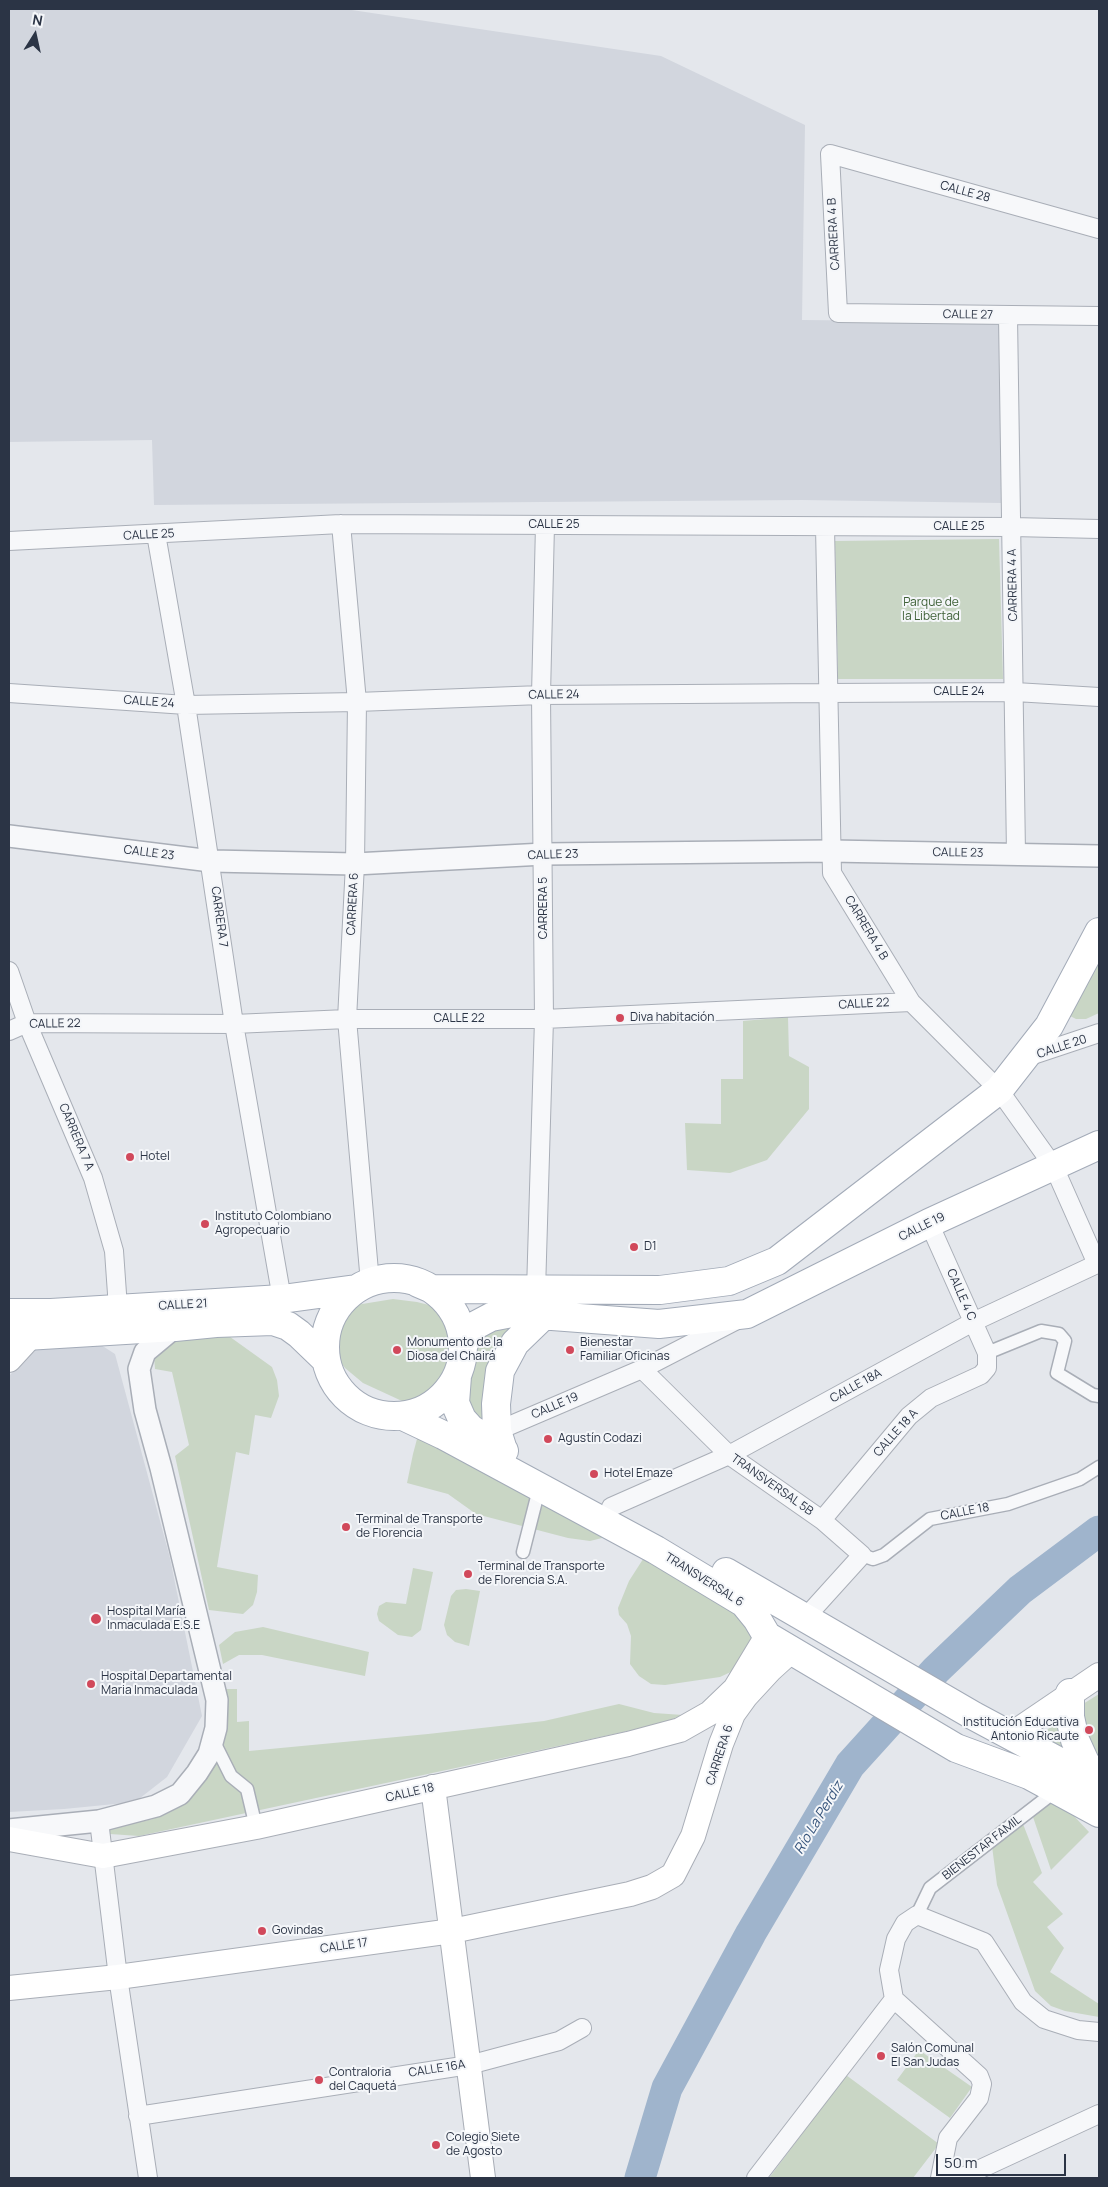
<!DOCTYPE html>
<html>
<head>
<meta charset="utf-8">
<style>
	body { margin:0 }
	#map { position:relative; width:1108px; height:2187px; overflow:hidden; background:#e4e7ec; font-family:Manrope,sans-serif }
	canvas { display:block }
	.frame { position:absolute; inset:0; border:10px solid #2b3445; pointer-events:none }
	.north { position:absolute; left:10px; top:10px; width:50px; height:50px; -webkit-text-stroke:4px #f4f6f9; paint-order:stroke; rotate:10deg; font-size:14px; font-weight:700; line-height:20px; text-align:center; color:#2b3445 }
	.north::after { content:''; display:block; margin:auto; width:18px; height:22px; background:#2b3445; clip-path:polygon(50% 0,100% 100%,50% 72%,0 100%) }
	.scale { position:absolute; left:936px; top:2154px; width:130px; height:22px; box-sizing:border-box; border:2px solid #2b3445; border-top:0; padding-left:6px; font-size:15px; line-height:18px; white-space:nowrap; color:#2b3445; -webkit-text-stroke:4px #f4f6f9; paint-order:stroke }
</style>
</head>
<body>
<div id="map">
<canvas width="1108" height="2187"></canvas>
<div class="frame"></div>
<div class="north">N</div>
<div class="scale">50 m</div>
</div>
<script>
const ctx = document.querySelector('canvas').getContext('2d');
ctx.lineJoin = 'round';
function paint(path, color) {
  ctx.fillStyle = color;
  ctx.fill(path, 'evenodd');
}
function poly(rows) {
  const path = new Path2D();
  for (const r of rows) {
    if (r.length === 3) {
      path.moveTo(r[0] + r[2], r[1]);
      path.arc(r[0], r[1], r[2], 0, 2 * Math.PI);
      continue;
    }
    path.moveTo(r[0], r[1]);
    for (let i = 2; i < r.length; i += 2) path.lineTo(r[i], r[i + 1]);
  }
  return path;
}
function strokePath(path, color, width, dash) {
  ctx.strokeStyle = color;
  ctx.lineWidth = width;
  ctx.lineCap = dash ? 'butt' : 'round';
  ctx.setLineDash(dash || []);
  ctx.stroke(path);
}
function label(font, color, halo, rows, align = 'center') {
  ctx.font = font + ' Manrope,sans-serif';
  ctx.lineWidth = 4;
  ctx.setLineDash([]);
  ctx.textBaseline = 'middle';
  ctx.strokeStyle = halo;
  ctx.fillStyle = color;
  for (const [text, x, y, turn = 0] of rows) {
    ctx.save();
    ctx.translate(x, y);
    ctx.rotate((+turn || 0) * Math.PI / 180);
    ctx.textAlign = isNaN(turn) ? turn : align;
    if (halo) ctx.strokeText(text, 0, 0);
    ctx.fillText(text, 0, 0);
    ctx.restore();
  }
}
paint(poly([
	[9,9,345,9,661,56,805,125,802,320,1000,322,1001,503,802,500,154,505,152,440,9,442],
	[101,1345,115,1354,170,1558,202,1716,167,1777,135,1802,64,1809,9,1812,9,1376,38,1346]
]), '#d2d6de');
paint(poly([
	[999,539,1003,679,838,679,835,541],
	[1099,953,1099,1013,1086,1019,1076,1019,1070,1016],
	[788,1017,789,1056,809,1067,809,1109,767,1160,730,1173,687,1170,685,1123,721,1124,721,1079,743,1079,743,1021],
	[393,1299,417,1302,433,1306,450,1316,456,1330,451,1354,434,1393,418,1401,402,1401,363,1383,345,1368,336,1356,333,1341,336,1328,344,1315,356,1305],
	[514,1324,484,1426,471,1415,464,1394,470,1362,480,1333],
	[219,1329,272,1367,277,1380,279,1396,271,1418,255,1415,249,1455,236,1452,217,1567,258,1575,257,1592,253,1605,243,1614,209,1610,175,1456,189,1445,172,1372,155,1369,154,1356,165,1341],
	[421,1436,604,1531,602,1538,590,1541,568,1538,476,1514,448,1494,407,1483,413,1454,417,1439],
	[645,1556,727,1601,750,1631,752,1644,735,1670,720,1677,665,1685,651,1684,639,1676,630,1664,631,1636,627,1624,619,1615,618,1608,629,1581],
	[413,1568,433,1572,421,1630,412,1637,398,1635,379,1621,377,1614,379,1606,386,1602,406,1604],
	[466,1589,480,1591,469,1646,455,1642,447,1635,444,1625,451,1596,456,1590],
	[263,1627,369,1652,365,1676,262,1655,239,1655,223,1664,219,1645,235,1632],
	[225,1689,237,1689,237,1722,249,1721,249,1751,428,1734,544,1721,619,1704,654,1713,683,1715,656,1725,139,1836,110,1834,97,1825,123,1825,153,1819,179,1803],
	[1099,1694,1099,1756,1088,1749,1075,1709],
	[1057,1723,1068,1751,1036,1737],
	[1057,1798,1089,1832,1051,1870,1033,1817],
	[1023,1824,1042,1873,1033,1882,1063,1914,1047,1927,1064,1948,1050,1972,1099,2004,1099,2017,1065,2011,1051,2006,1035,1991,997,1885,992,1846],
	[919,2050,972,2087,950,2118,897,2080],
	[846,2075,939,2144,913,2178,769,2178]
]), '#c9d6c5');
strokePath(poly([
	[640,2178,667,2088,751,1933,850,1765,936,1670,1020,1590,1099,1531]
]), '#9fb4cc', 31);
const pedestrian = poly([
	[987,1353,1041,1331,1059,1334,1065,1341,1057,1373,1093,1395,1099,1396],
	[523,1552,539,1489],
	[862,1555,873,1559,884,1555,930,1519,1008,1504,1080,1479,1099,1467],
	[213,1740,231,1776,247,1789,256,1827],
	[917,1915,930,1888,1058,1789]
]);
const minor = poly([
	[1099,229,830,154,838,313,1099,316],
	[1008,316,1016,854],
	[341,524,357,702,355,864,347,1019,370,1283],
	[825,527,832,873,911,1002,999,1090,1054,1167,1097,1264],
	[156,534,186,705,234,1024,282,1299],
	[9,541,341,524,1012,527,1099,529],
	[9,693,186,705,357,702,541,695,828,693,1015,692,1099,697],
	[9,971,27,1023,93,1178,114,1251,118,1308],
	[9,1031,27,1023,234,1024,347,1019,544,1019,911,1002],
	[1024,1058,1099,1033],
	[536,1291,544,1019,541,695,545,525],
	[642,1369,729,1455,822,1520,862,1555,805,1618],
	[497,1431,642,1369,735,1321],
	[611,1507,729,1455,973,1322,1099,1263],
	[822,1520,909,1416,931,1398,981,1375,987,1368,987,1353,929,1223],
	[99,1821,118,1977,148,2178],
	[894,1999,889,1970,896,1939,905,1923,917,1915,984,1942,1023,2002,1044,2019,1078,2030,1099,2032],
	[894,1999,979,2076,982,2084,979,2098,948,2138,940,2178],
	[138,2116,469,2065,559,2041,582,2028],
	[942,2175,963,2177,1099,2114],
	[756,2178,894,1999]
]);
const tertiary = poly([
	[9,836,211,861,355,864,544,854,831,851,1099,856],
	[9,1830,99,1821,156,1806,180,1794,197,1773,209,1754,216,1728,217,1700,161,1468,145,1410,139,1369,145,1352,175,1327]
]);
const secondary = poly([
	[9,1360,31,1336],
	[1012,1734,1099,1675],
	[433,1787,483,2178],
	[9,1839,103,1856,256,1827,628,1744,680,1730,710,1713,735,1689,767,1636],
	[9,1988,118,1977,452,1931,630,1894,652,1887,673,1875,693,1836,721,1744,733,1714,746,1696,770,1670,792,1650]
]);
const primary = poly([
	[394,1347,69],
	[418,1283,432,1289,660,1290,729,1281,777,1261,999,1090,1049,1026,1099,932],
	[9,1313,51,1313,282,1299,356,1289],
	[9,1337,175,1327,216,1323,273,1321,288,1326,299,1334,326,1360],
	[463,1345,474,1326,491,1317,512,1313,659,1324,747,1314,929,1223,1099,1145],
	[457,1376,455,1403,462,1419,471,1429,504,1451],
	[403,1416,443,1435,656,1550,744,1603,757,1619,767,1636,956,1748,1029,1775,1099,1813],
	[503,1450,497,1431,496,1404,500,1371,515,1343,544,1315],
	[726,1572,974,1716,1099,1783],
	[1070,1693,1070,1717,1075,1740,1085,1762,1098,1782]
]);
strokePath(pedestrian, '#a9aeb7', 15);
strokePath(minor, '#a9aeb7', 20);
strokePath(tertiary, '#a9aeb7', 24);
strokePath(secondary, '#a9aeb7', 26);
strokePath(primary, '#a3abb8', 30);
strokePath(pedestrian, '#f7f8fa', 12);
strokePath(minor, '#f7f8fa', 18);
strokePath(tertiary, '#f7f8fa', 21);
strokePath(secondary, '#fff', 24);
strokePath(primary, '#fff', 28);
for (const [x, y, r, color] of [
	[620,1018,5,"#d1495b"],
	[130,1157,5,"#d1495b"],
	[205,1224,5,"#d1495b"],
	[634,1247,5,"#d1495b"],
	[397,1350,5,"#d1495b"],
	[570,1350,5,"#d1495b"],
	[548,1439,5,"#d1495b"],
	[594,1474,5,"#d1495b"],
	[346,1527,5,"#d1495b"],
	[468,1574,5,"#d1495b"],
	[96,1619,6,"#d1495b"],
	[91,1684,5,"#d1495b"],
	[1089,1730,5,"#d1495b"],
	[262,1931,5,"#d1495b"],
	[881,2056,5,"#d1495b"],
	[319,2080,5,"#d1495b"],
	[436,2145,5,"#d1495b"]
]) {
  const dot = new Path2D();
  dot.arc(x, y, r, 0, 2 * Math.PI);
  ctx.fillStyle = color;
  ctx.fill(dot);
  strokePath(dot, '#f4f6f9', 2);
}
label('12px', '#2b3445', '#f4f6f9', [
	["CALLE 28",965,192,15],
	["CARRERA 4 B",834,234,-93],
	["CALLE 27",968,315,1],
	["CALLE 25",554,525],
	["CALLE 25",959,527],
	["CALLE 25",149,535,-3],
	["CARRERA 4 A",1013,585,-91],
	["CALLE 24",959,692],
	["CALLE 24",554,695,-1],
	["CALLE 24",149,702,4],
	["CALLE 23",149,853,7],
	["CALLE 23",958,853,1],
	["CALLE 23",553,855,-2],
	["CARRERA 6",353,904,-87],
	["CARRERA 5",544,908,-90],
	["CARRERA 7",219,917,82],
	["CARRERA 4 B",866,928,59],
	["CALLE 22",864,1004,-3],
	["CALLE 22",459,1019],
	["CALLE 22",55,1024,-1],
	["CALLE 20",1062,1047,-18],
	["CARRERA 7 A",76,1137,67],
	["CALLE 19",922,1227,-26],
	["CALLE 4 C",961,1295,66],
	["CALLE 21",183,1305,-3],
	["CALLE 18A",856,1386,-29],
	["CALLE 19",555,1406,-23],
	["CALLE 18 A",896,1433,-48],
	["TRANSVERSAL 5B",772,1485,35],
	["CALLE 18",965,1512,-11],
	["TRANSVERSAL 6",704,1580,32],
	["CARRERA 6",720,1755,-72],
	["CALLE 18",410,1793,-13],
	["BIENESTAR FAMIL",982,1848,-38],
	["CALLE 17",344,1946,-8],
	["CALLE 16A",437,2069,-9]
]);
label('12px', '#3f6138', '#f4f6f9', [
	["Parque de",931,603],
	["la Libertad",931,617]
]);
label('12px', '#2b3445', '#f4f6f9', [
	["Diva habitación",630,1018],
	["Hotel",140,1157],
	["Instituto Colombiano",215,1217],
	["Agropecuario",215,1231],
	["D1",644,1247],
	["Monumento de la",407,1343],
	["Diosa del Chairá",407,1357],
	["Bienestar",580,1343],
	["Familiar Oficinas",580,1357],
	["Agustín Codazi",558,1439],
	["Hotel Emaze",604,1474],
	["Terminal de Transporte",356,1520],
	["de Florencia",356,1534],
	["Terminal de Transporte",478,1567],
	["de Florencia S.A.",478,1581],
	["Hospital María",107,1612],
	["Inmaculada E.S.E",107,1626],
	["Hospital Departamental",101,1677],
	["Maria Inmaculada",101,1691],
	["Institución Educativa",1079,1723,"right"],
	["Antonio Ricaute",1079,1737,"right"],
	["Govindas",272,1931],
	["Salón Comunal",891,2049],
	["El San Judas",891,2063],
	["Contraloria",329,2073],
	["del Caquetá",329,2087],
	["Colegio Siete",446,2138],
	["de Agosto",446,2152]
], 'left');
label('italic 14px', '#34527a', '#f4f6f9', [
	["Río La Perdiz",819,1818,-59]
]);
</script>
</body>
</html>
